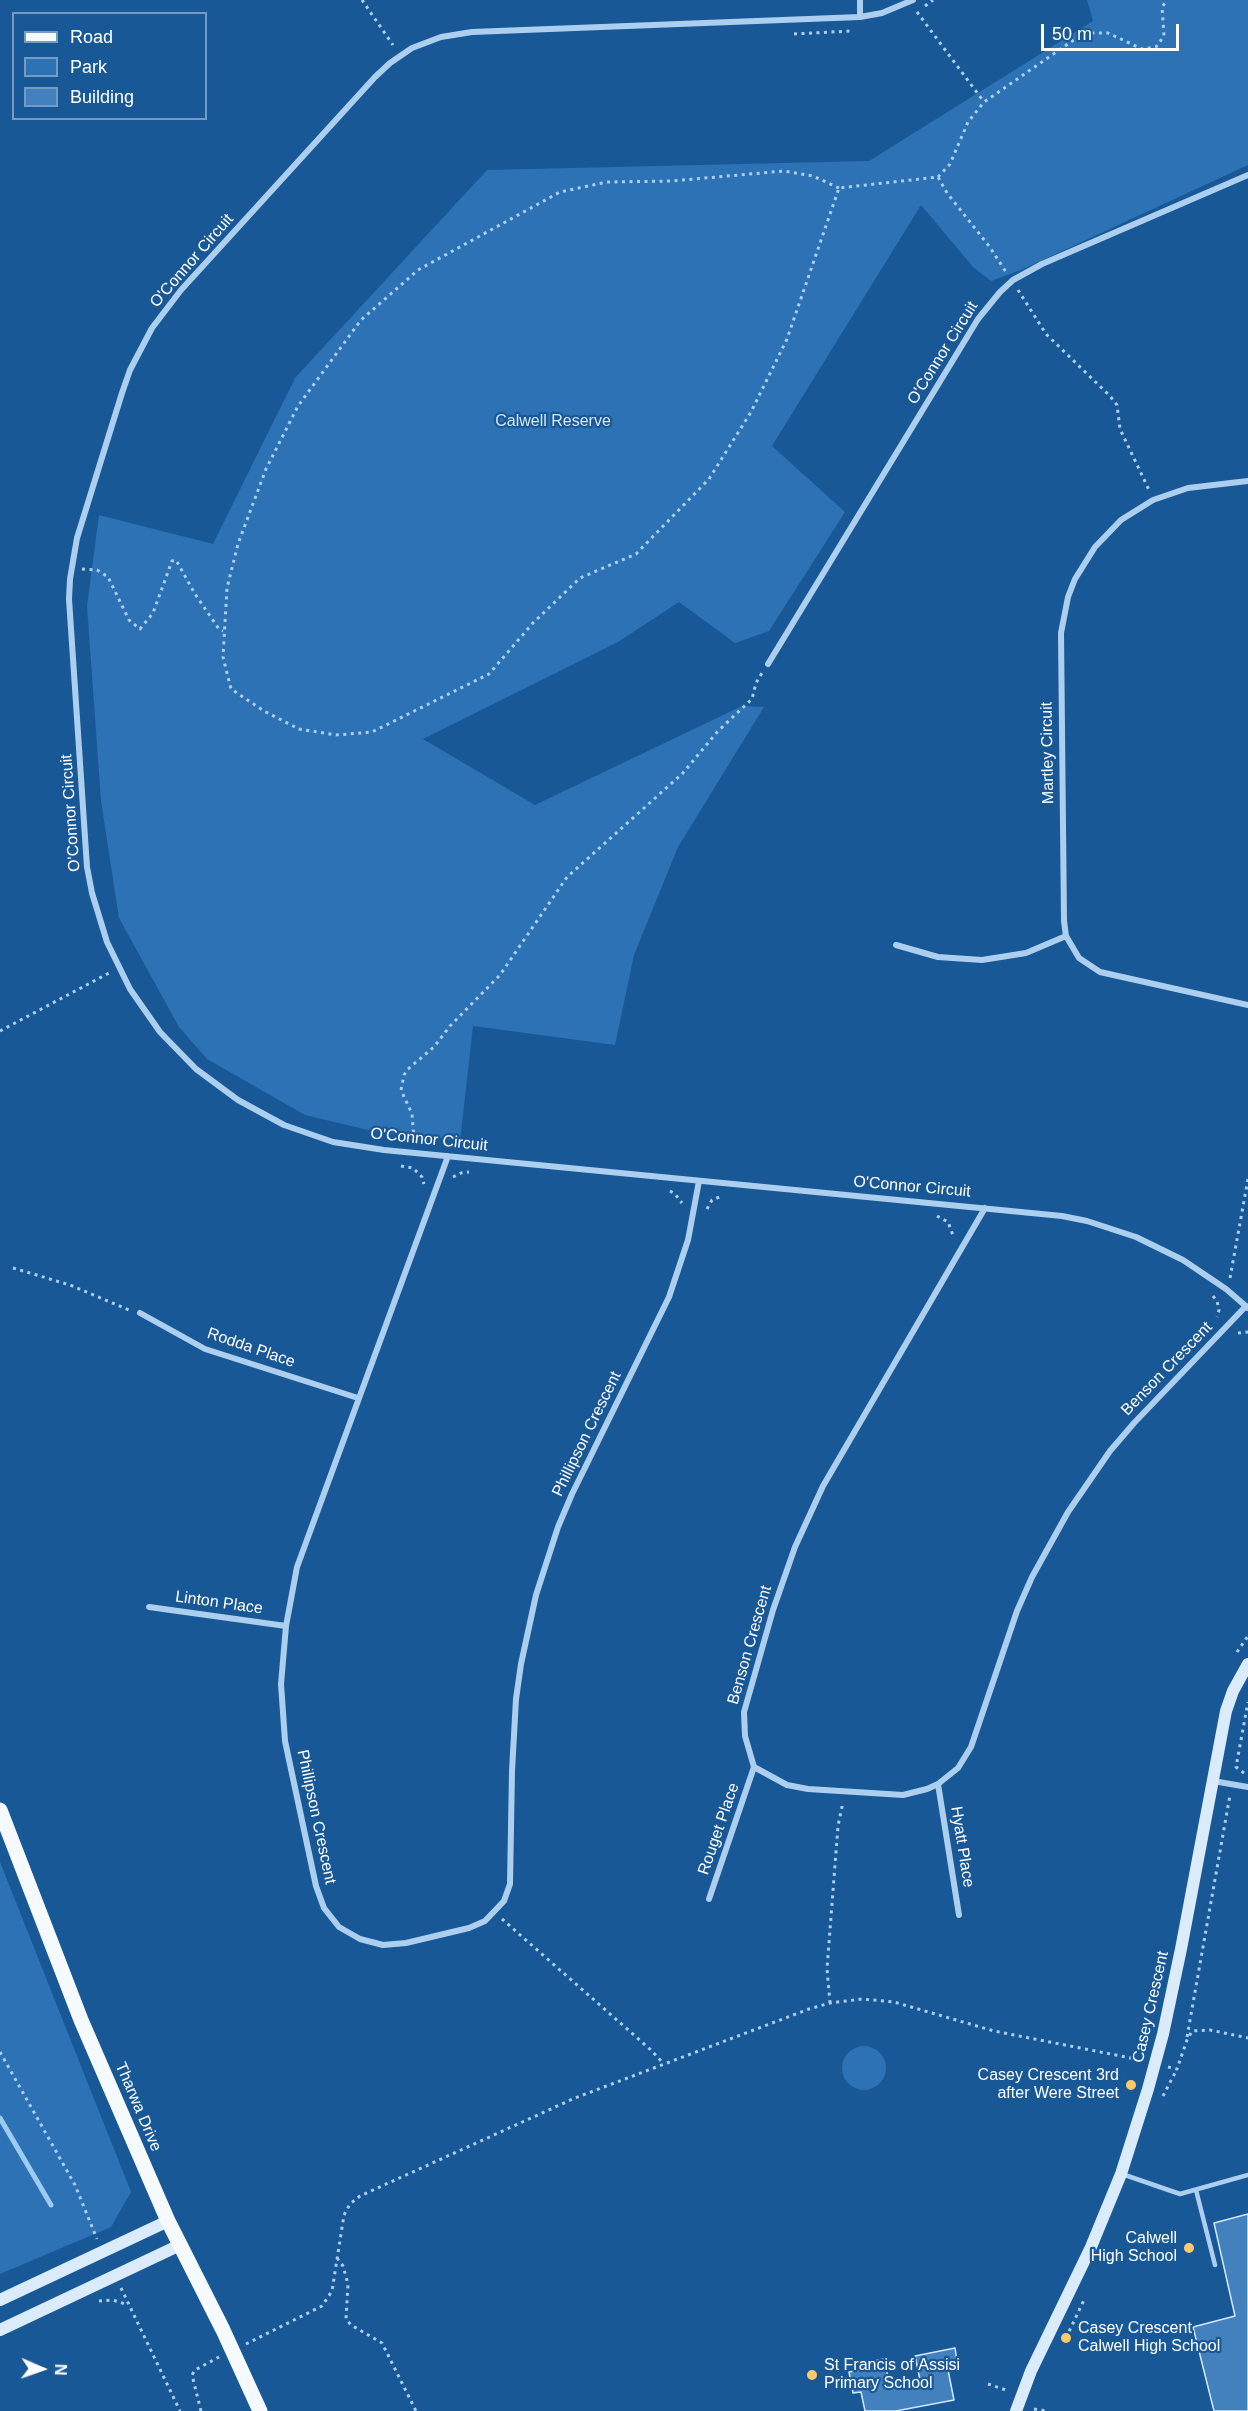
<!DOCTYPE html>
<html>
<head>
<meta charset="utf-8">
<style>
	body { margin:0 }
	#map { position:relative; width:1248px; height:2411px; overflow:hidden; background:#195896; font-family:Helvetica,sans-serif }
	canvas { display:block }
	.legend { position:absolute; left:12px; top:12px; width:195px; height:108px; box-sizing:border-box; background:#195896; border:2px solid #759bc0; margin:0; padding:8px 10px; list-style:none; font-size:18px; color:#fff }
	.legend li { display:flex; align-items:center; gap:12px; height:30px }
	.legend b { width:30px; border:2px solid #759bc0 }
	.north { position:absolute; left:12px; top:2339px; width:60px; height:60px; -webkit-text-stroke:4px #195896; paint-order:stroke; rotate:92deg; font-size:16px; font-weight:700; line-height:24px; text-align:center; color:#fff }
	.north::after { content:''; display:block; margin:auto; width:21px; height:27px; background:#fff; clip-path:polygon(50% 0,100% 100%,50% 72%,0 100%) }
	.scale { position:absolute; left:1041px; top:24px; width:138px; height:27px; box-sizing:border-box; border:3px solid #fff; border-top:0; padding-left:8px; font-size:18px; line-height:21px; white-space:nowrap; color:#fff; -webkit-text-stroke:4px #195896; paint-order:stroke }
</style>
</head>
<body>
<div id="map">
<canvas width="1248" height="2411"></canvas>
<ul class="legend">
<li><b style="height:8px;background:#f5faff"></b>Road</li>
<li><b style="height:16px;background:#2d72b4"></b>Park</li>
<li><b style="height:16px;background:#4281bd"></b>Building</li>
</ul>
<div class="north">N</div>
<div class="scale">50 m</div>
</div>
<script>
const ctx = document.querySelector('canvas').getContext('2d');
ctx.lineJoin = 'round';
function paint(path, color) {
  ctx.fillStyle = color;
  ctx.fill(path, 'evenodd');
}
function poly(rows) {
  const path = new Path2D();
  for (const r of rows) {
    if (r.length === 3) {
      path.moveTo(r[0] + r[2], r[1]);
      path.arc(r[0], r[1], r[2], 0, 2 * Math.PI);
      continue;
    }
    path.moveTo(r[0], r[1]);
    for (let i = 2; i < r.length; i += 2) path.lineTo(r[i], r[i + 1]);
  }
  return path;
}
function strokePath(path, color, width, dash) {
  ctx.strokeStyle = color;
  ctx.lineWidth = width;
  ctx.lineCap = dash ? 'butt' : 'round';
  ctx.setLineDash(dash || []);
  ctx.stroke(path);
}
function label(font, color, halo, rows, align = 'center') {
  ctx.font = font + ' Helvetica,sans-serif';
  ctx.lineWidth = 4.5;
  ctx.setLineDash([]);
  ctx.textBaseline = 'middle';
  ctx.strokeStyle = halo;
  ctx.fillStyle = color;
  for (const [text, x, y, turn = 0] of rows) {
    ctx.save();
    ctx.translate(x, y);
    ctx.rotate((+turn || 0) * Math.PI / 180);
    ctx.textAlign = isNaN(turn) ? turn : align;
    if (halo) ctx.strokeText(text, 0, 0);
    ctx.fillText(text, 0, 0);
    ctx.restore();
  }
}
paint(poly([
	[1087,0,1248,0,1248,165,1021,270,991,281,973,267,921,205,772,446,845,512,769,631,735,643,679,602,618,642,423,739,535,805,742,706,764,707,678,847,634,955,615,1045,473,1026,460,1141,416,1135,385,1134,305,1115,207,1059,179,1027,119,918,101,801,87,606,99,515,213,544,295,378,487,170,869,161,1093,21],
	[0,1862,131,2192,111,2227,0,2274],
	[864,2068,22]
]), '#2d72b4');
strokePath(poly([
	[0,2118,51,2205]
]), '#9ecbf3', 5);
const building = poly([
	[1248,2214,1248,2411,1214,2411,1193,2327,1235,2316,1214,2223,1248,2214],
	[955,2348,958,2368,948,2370,954,2400,896,2411,865,2411,861,2392,853,2393,849,2372,865,2369,864,2363,884,2359,890,2386,920,2380,915,2356,955,2348]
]);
paint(building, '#4281bd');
strokePath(building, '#d3e8fb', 1.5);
strokePath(poly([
	[362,0,393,45],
	[925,6,933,0],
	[917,12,984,102],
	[794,34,851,31],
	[938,177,950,164,968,122,984,102,1081,35,1090,33,1108,33,1142,49,1156,47,1164,36,1162,7,1167,0],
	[839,188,813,176,784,171,672,181,607,182,560,192,418,270,361,320,298,406,266,469,238,544,227,588,223,657,231,689,264,711,299,729,336,735,372,732,489,674,533,623,580,578,636,554,709,479,751,412,787,339,839,188,938,177,947,193,989,246,1006,272],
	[1018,290,1046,334,1110,396,1117,405,1120,429,1149,490],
	[82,569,97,570,108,577,129,620,140,629,153,613,172,561,176,560,195,594,219,629,223,631],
	[0,1031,109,973],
	[414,1140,412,1114,401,1090,404,1075,408,1069,434,1047,450,1026,500,975,567,877,682,774,718,731,752,699,756,683,762,673],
	[401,1166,413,1168,422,1177,424,1184],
	[453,1177,461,1173,469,1172],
	[670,1191,675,1194,682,1203],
	[707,1209,712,1200,722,1196],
	[937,1216,948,1222,954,1238],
	[13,1268,70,1285,129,1310],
	[1230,1278,1248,1179],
	[1213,1296,1217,1301,1219,1310,1217,1317],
	[1238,1333,1248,1332],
	[1237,1652,1248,1636],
	[1244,1773,1236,1767,1248,1702],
	[502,1919,651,2050,663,2063],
	[830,2003,827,1969,838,1826,843,1802],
	[1187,2037,1230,1795],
	[0,2052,75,2185,97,2239],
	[1168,2067,1177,2069,1187,2040,1192,2031,1210,2030,1248,2038],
	[1163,2096,1177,2069],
	[337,2258,343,2266,348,2284,346,2319,351,2325,382,2343,416,2411],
	[121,2288,180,2411],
	[99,2301,113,2300,128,2305],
	[1066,2338,1085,2298],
	[246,2344,322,2306,332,2291,344,2215,350,2204,360,2196,575,2098,809,2009,830,2003,862,1999,894,2002,994,2031,1141,2060],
	[988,2384,1006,2390],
	[1034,2409,1047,2411],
	[201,2411,192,2375,195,2370,219,2357]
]), '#accff0', 3, [3, 4.5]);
strokePath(poly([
	[1122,2174,1180,2194,1248,2175],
	[1196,2190,1215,2265]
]), '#accff0', 4.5);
strokePath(poly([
	[860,0,860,17],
	[913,0,882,13,860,17,472,32,441,37,412,48,390,63,375,77,181,290,152,328,130,370,122,393,77,538,70,579,69,599,87,867,92,893,107,942,130,989,160,1032,196,1069,238,1100,284,1125,333,1142,384,1150,1062,1216,1087,1221,1136,1237,1183,1260,1226,1289,1248,1308],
	[1248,481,1188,488,1153,500,1121,520,1095,547,1075,579,1068,597,1061,633,1064,921,1066,936,1079,958,1100,972,1248,1005],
	[768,664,978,319,1000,292,1013,280,1042,264,1248,175],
	[896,945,938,957,982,960,1026,953,1066,936],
	[448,1156,297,1567,286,1626,281,1684,285,1741,316,1886,324,1908,339,1927,360,1939,383,1945,406,1943,469,1928,485,1921,504,1901,510,1884,512,1771,516,1699,521,1664,536,1595,558,1527,572,1494,669,1297,688,1240,699,1181],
	[985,1208,823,1486,795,1547,773,1610,744,1712,745,1736,754,1767,787,1785,808,1789,903,1795,927,1789,938,1784,958,1768,971,1747,1017,1611,1032,1577,1068,1512,1110,1451,1134,1423,1246,1306],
	[140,1313,205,1349,358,1398],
	[149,1607,286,1626],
	[1213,1781,1248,1787],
	[938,1784,959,1915],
	[709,1899,754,1767]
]), '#accff0', 6);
strokePath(poly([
	[0,2300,168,2221],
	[0,2330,180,2245],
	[1016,2411,1031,2371,1091,2247,1121,2174,1148,2089,1163,2034,1181,1949,1226,1711,1233,1691,1248,1664]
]), '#daebfb', 12);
strokePath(poly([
	[0,1810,81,2020,168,2221,223,2330,260,2411]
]), '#f5faff', 15);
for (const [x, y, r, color] of [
	[1131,2085,6,"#ffca6b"],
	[1189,2248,6,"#ffca6b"],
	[1066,2338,6,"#ffca6b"],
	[812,2375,6,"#ffca6b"]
]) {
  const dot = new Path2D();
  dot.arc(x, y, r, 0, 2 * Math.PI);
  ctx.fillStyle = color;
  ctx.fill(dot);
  strokePath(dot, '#195896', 2);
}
label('16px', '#fff', '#195896', [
	["O'Connor Circuit",192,261,-49],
	["O'Connor Circuit",943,353,-58],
	["Martley Circuit",1048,753,-91],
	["O'Connor Circuit",71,813,-94],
	["O'Connor Circuit",429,1140,6],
	["O'Connor Circuit",912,1187,5],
	["Rodda Place",251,1348,19],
	["Benson Crescent",1167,1369,-46],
	["Phillipson Crescent",587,1434,-64],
	["Linton Place",219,1603,8],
	["Benson Crescent",750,1645,-74],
	["Phillipson Crescent",316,1817,78],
	["Rouget Place",719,1829,-71],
	["Hyatt Place",962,1847,81],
	["Casey Crescent",1151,2007,-77],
	["Tharwa Drive",138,2107,67]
]);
label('16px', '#d3e8fb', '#195896', [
	["Calwell Reserve",553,422]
]);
label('16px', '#fff', '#195896', [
	["Casey Crescent 3rd",1119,2076],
	["after Were Street",1119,2094],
	["Calwell",1177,2239],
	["High School",1177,2257],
	["Casey Crescent",1078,2329,"left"],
	["Calwell High School",1078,2347,"left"],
	["St Francis of Assisi",824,2366,"left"],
	["Primary School",824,2384,"left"]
], 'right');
</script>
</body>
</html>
